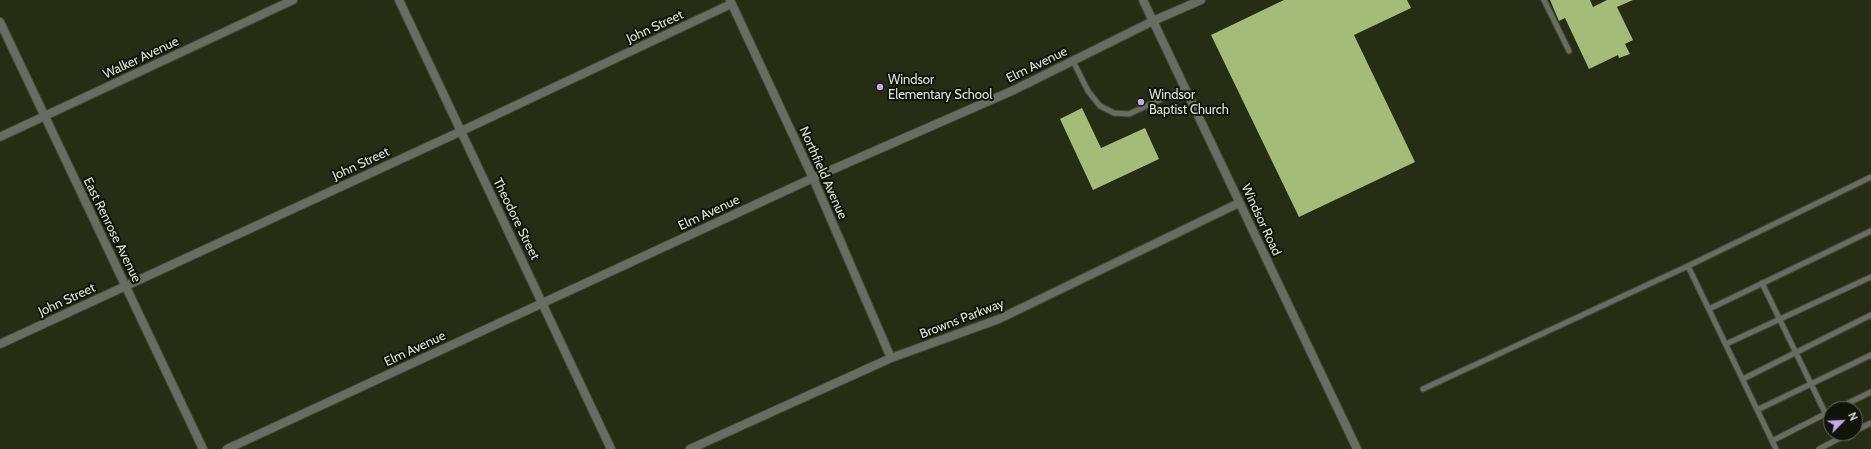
<!DOCTYPE html>
<html>
<head>
<meta charset="utf-8">
<style>
	body { margin:0 }
	#map { position:relative; width:1871px; height:449px; overflow:hidden; background:#252d15; font-family:Cabin,sans-serif }
	canvas { display:block }
	.north { position:absolute; left:1823px; top:401px; width:40px; height:40px; box-sizing:border-box; background:#101409; border:1px solid #62675b; border-radius:50%; rotate:66deg; font-size:11px; font-weight:700; line-height:16px; text-align:center; color:#dee4d5 }
	.north::after { content:''; display:block; margin:auto; width:14px; height:18px; background:#c7a6ef; clip-path:polygon(50% 0,100% 100%,50% 72%,0 100%) }
</style>
</head>
<body>
<div id="map">
<canvas width="1871" height="449"></canvas>
<div class="north">N</div>
</div>
<script>
const ctx = document.querySelector('canvas').getContext('2d');
ctx.lineJoin = 'round';
function paint(path, color) {
  ctx.fillStyle = color;
  ctx.fill(path, 'evenodd');
}
function poly(rows) {
  const path = new Path2D();
  for (const r of rows) {
    path.moveTo(r[0], r[1]);
    for (let i = 2; i < r.length; i += 2) path.lineTo(r[i], r[i + 1]);
  }
  return path;
}
function strokePath(path, color, width, dash) {
  ctx.strokeStyle = color;
  ctx.lineWidth = width;
  ctx.lineCap = dash ? 'butt' : 'round';
  ctx.setLineDash(dash || []);
  ctx.stroke(path);
}
function label(font, color, halo, rows, align = 'center') {
  ctx.font = font + ' Cabin,sans-serif';
  ctx.lineWidth = 4;
  ctx.setLineDash([]);
  ctx.textBaseline = 'middle';
  ctx.strokeStyle = halo;
  ctx.fillStyle = color;
  for (const [text, x, y, turn = 0] of rows) {
    ctx.save();
    ctx.translate(x, y);
    ctx.rotate((+turn || 0) * Math.PI / 180);
    ctx.textAlign = isNaN(turn) ? turn : align;
    if (halo) ctx.strokeText(text, 0, 0);
    ctx.fillText(text, 0, 0);
    ctx.restore();
  }
}
paint(poly([
	[1284,0,1407,0,1411,8,1354,35,1415,162,1299,217,1211,35],
	[1550,0,1590,0,1593,7,1607,0,1633,0,1617,7,1633,40,1625,44,1630,54,1619,58,1618,55,1589,69,1565,18,1559,21],
	[1082,108,1101,148,1145,128,1159,159,1093,190,1060,119]
]), '#a4bc78');
const service = poly([
	[1544,0,1569,51],
	[1073,61,1088,91,1100,106,1114,113,1129,114,1185,88],
	[1688,266,1776,449],
	[1762,283,1831,425],
	[1709,309,1871,231],
	[1726,344,1871,277],
	[1743,379,1871,315],
	[1423,389,1688,266,1871,177],
	[1836,409,1871,392],
	[1757,410,1871,355],
	[1855,431,1871,423],
	[1835,433,1838,439,1851,433],
	[1772,441,1831,411],
	[1819,449,1838,439]
]);
const minor = poly([
	[399,0,611,449],
	[730,0,813,178,891,358],
	[0,22,203,449],
	[0,137,293,0],
	[0,344,453,135,731,4],
	[227,449,813,178,1014,90,1153,21,1201,0],
	[690,449,891,358,999,319,1239,203]
]);
const tertiary = poly([
	[1143,0,1357,449]
]);
strokePath(service, '#434a34', 7);
strokePath(minor, '#434a34', 10);
strokePath(tertiary, '#434a34', 10);
strokePath(service, '#686c61', 5);
strokePath(minor, '#686c61', 8);
strokePath(tertiary, '#686c61', 8);
for (const [x, y, r, color] of [
	[880,87,4,"#c7a6ef"],
	[1141,102,4,"#c7a6ef"]
]) {
  const dot = new Path2D();
  dot.arc(x, y, r, 0, 2 * Math.PI);
  ctx.fillStyle = color;
  ctx.fill(dot);
  strokePath(dot, '#101409', 1.5);
}
label('13px', '#dee4d5', '#101409', [
	["John Street",655,27,-25],
	["Walker Avenue",141,58,-25],
	["Elm Avenue",1037,65,-26],
	["John Street",361,164,-25],
	["Northfield Avenue",823,173,66],
	["Elm Avenue",709,213,-25],
	["Theodore Street",516,219,64],
	["Windsor Road",1261,220,65],
	["East Renrose Avenue",112,230,64],
	["John Street",67,300,-25],
	["Browns Parkway",962,319,-21],
	["Elm Avenue",415,349,-25]
]);
label('13px', '#dee4d5', '#101409', [
	["Windsor",888,80],
	["Elementary School",888,95],
	["Windsor",1149,95],
	["Baptist Church",1149,110]
], 'left');
</script>
</body>
</html>
